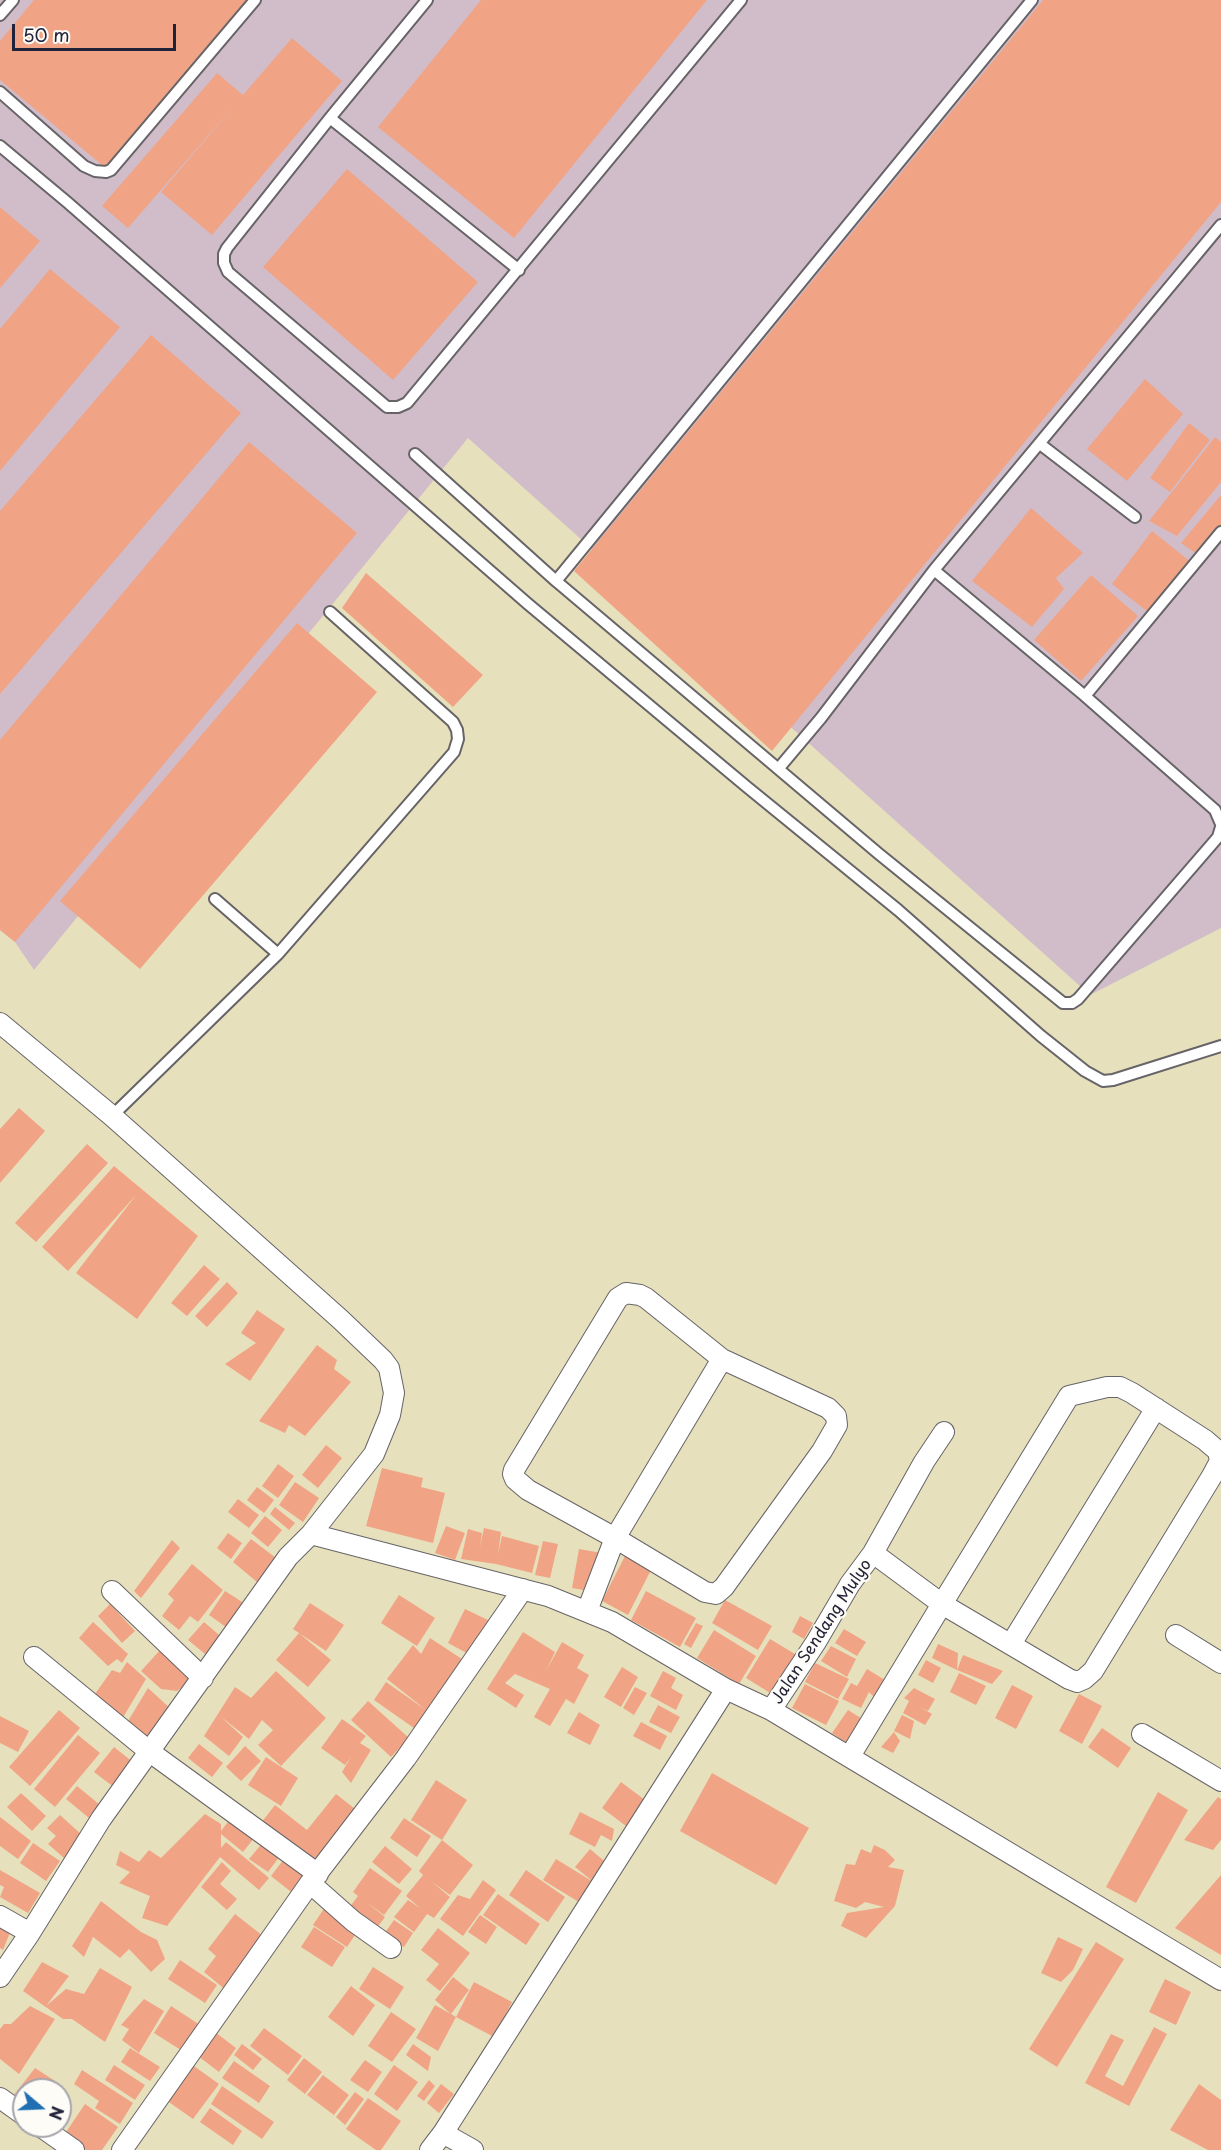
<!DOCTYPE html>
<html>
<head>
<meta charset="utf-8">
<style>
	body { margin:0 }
	#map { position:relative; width:1221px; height:2150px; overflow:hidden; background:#e7e0bc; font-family:"Playpen Sans",sans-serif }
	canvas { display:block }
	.north { position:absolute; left:12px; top:2078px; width:60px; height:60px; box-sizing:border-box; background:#fdfcf7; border:2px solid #a5a5ac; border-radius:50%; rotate:109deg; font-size:16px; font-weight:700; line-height:24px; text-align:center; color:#22223b }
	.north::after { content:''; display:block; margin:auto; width:21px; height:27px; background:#1f6fb2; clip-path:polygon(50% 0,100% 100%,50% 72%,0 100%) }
	.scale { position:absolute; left:12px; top:24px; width:164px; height:27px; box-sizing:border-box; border:3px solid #22223b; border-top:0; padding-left:8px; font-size:18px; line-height:21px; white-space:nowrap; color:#22223b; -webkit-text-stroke:4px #fdfcf7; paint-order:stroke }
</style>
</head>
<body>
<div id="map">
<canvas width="1221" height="2150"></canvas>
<div class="north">N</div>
<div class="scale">50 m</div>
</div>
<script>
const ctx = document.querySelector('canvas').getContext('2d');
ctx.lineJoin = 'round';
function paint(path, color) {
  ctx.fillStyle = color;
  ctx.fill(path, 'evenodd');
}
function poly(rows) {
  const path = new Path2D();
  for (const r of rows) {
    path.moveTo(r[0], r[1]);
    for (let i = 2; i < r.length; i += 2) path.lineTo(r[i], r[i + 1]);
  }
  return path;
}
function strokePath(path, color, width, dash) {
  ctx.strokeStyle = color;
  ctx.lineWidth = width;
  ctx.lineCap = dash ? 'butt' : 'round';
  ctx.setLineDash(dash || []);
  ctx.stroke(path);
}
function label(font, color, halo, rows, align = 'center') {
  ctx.font = font + ' "Playpen Sans",sans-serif';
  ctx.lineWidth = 4.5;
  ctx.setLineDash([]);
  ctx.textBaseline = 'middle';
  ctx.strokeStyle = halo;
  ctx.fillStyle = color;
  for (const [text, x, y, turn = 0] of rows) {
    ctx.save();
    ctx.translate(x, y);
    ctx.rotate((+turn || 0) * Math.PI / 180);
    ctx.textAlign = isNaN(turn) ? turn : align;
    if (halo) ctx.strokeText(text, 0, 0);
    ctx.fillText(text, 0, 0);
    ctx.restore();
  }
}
paint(poly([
	[0,0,1221,0,1221,928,1090,995,468,438,34,970,15,942,0,930]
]), '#d1bdca');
paint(poly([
	[34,0,248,0,108,170,0,80,0,41],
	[481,0,707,0,514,238,378,127],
	[1043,0,1221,0,1221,202,772,751,574,571],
	[292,38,342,81,212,235,161,192,238,101,128,228,102,206,217,73,243,95],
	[347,169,478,282,393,380,263,267],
	[0,207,40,241,0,288],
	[50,269,120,327,0,471,0,329],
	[151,335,241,413,0,694,0,511],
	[1145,379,1183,414,1127,481,1087,449],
	[1189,423,1210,440,1170,492,1150,478],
	[1215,437,1221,442,1221,482,1177,536,1149,521],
	[249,442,357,533,15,942,0,930,0,740],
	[1221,495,1221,528,1200,556,1181,543],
	[1031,508,1083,553,1056,578,1064,589,1032,627,972,581],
	[1152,531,1192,563,1148,612,1112,584],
	[366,573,483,675,453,707,342,608],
	[1091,575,1138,616,1081,681,1034,640],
	[297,623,377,692,140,969,60,901],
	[19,1108,45,1131,0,1183,0,1129],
	[87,1144,108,1163,36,1242,15,1223],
	[114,1166,198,1236,137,1319,76,1273,136,1195,68,1271,42,1247],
	[204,1265,220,1279,187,1316,171,1303],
	[227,1282,238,1293,207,1327,195,1316],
	[257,1310,285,1329,250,1381,225,1364,256,1343,241,1333],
	[317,1345,337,1360,334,1369,351,1382,305,1436,289,1425,285,1433,259,1421],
	[326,1445,342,1458,318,1488,302,1475],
	[278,1464,294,1476,278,1498,262,1486],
	[382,1468,423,1478,421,1487,445,1493,433,1543,366,1526],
	[295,1482,319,1498,303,1522,279,1505],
	[257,1487,274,1500,264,1513,247,1500],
	[238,1499,259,1515,249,1528,228,1512],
	[275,1507,295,1523,289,1530,270,1514],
	[265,1516,282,1530,268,1547,251,1533],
	[446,1526,465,1533,455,1560,435,1553],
	[484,1528,501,1532,498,1554,502,1536,539,1546,532,1573,496,1564,461,1559,468,1529,482,1533,480,1547],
	[228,1533,242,1543,231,1559,217,1548],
	[251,1539,276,1558,257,1582,233,1562],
	[172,1540,180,1548,141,1598,134,1591],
	[543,1541,558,1544,550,1578,535,1575],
	[579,1549,602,1553,594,1592,572,1588],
	[626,1554,652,1568,628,1615,602,1601],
	[192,1564,223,1590,198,1622,190,1616,179,1630,162,1616,174,1600,168,1594],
	[225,1591,250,1607,233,1632,209,1615],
	[646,1591,696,1618,680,1647,631,1620],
	[399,1595,435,1618,417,1646,381,1623],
	[725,1600,772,1626,758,1650,712,1623],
	[310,1603,344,1625,326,1651,293,1629],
	[110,1604,135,1631,122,1643,98,1616],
	[465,1609,492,1622,474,1657,448,1643],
	[800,1616,813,1623,804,1639,792,1632],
	[93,1622,128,1654,122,1663,117,1659,108,1666,79,1638],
	[204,1622,225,1640,210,1658,188,1640],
	[696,1623,703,1626,691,1648,684,1644],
	[844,1629,866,1642,857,1656,835,1643],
	[714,1630,756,1656,739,1684,697,1658],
	[523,1632,555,1652,546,1671,562,1642,584,1655,577,1668,589,1675,574,1704,566,1699,550,1726,534,1717,550,1689,515,1674,505,1683,524,1695,516,1708,487,1689],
	[299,1633,331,1660,308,1687,276,1660],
	[430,1638,468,1663,421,1733,374,1700,386,1682,426,1710,387,1679,413,1645,421,1654],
	[770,1639,800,1657,775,1696,746,1678],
	[938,1644,958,1653,957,1670,932,1658],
	[831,1646,856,1659,847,1677,821,1661],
	[161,1649,191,1680,177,1691,161,1689,141,1671],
	[963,1655,1003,1671,992,1684,957,1670],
	[926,1660,941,1668,933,1683,918,1675],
	[127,1662,146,1679,122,1719,95,1694,112,1670,120,1673],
	[815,1663,849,1679,838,1699,805,1682],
	[622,1667,638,1677,621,1707,604,1697],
	[867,1669,885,1680,874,1697,869,1692,861,1708,842,1699,851,1683,857,1686],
	[276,1671,326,1718,281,1766,258,1745,273,1730,262,1720,249,1739,220,1716,243,1737,229,1756,204,1736,235,1687,251,1698],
	[663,1671,676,1678,671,1688,683,1695,676,1710,650,1696],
	[959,1673,986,1686,976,1705,950,1692],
	[805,1684,839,1701,826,1725,792,1708],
	[1012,1685,1033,1696,1016,1729,995,1718],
	[635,1687,647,1693,634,1715,623,1708],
	[148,1688,172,1710,148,1740,128,1721],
	[914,1688,935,1699,928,1711,920,1707,932,1714,925,1725,903,1713,909,1701,904,1698],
	[1079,1694,1102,1706,1082,1744,1059,1731],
	[368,1701,409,1738,391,1757,351,1720],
	[658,1705,680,1717,671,1733,649,1722],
	[59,1710,80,1728,30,1786,9,1767],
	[848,1710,864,1720,848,1744,832,1733],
	[579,1712,600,1725,590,1745,567,1733],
	[902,1715,914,1721,910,1739,894,1731],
	[0,1716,29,1731,18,1752,0,1743],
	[342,1719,366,1736,360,1743,371,1750,351,1783,342,1772,351,1757,345,1765,321,1748],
	[641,1722,667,1736,660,1750,633,1736],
	[1102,1728,1131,1748,1118,1768,1088,1747],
	[894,1732,900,1741,893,1753,881,1747],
	[78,1735,100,1753,55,1807,34,1789],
	[199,1744,223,1763,212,1777,188,1758],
	[245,1746,261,1761,241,1781,226,1767],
	[114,1747,134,1763,115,1788,94,1772],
	[266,1757,298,1778,281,1806,248,1785],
	[712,1773,809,1828,776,1885,680,1831],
	[436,1780,467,1800,442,1840,411,1820],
	[621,1782,645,1800,626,1826,602,1808],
	[77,1786,100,1805,89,1818,66,1799],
	[1158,1792,1188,1810,1136,1903,1106,1887],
	[21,1793,46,1816,32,1831,7,1807],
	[336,1794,359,1812,316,1867,261,1823,275,1805,307,1830],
	[1218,1797,1221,1799,1221,1840,1213,1850,1184,1840],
	[580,1812,614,1829,612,1841,601,1835,595,1847,569,1834],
	[205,1814,221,1824,221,1831,234,1814,258,1833,243,1852,221,1834,221,1848,226,1842,269,1878,259,1890,220,1857,167,1926,142,1918,150,1896,119,1883,130,1872,116,1865,120,1851,139,1862,149,1850,161,1858],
	[60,1815,83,1836,64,1858,48,1844,56,1836,47,1828],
	[0,1817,31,1841,18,1859,0,1846],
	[404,1818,431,1836,417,1857,390,1838],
	[442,1840,473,1865,450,1895,432,1882,450,1897,434,1918,427,1914,414,1932,394,1917,408,1900,420,1908,406,1896,423,1875,419,1871],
	[264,1841,280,1856,268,1872,249,1859],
	[33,1843,60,1861,46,1881,20,1863],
	[874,1845,885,1850,895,1860,888,1867,904,1870,895,1906,866,1938,841,1926,847,1913,884,1907,865,1902,856,1908,834,1901,846,1864,855,1865,861,1849,871,1853],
	[385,1846,412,1869,399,1884,372,1862],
	[590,1849,609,1865,582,1904,543,1880,556,1859,595,1883,575,1867],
	[284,1859,308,1878,295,1895,271,1876],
	[222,1862,231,1871,220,1884,237,1899,227,1910,201,1887],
	[370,1868,402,1891,384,1915,366,1902,385,1917,373,1933,346,1912,358,1896,353,1892],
	[0,1870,40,1893,28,1913,0,1897,4,1887,0,1885],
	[526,1870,565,1897,548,1922,509,1895],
	[1221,1875,1221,1955,1175,1928],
	[483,1880,496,1890,463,1936,440,1919,458,1895,470,1899],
	[498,1894,540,1924,526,1945,483,1915],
	[101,1901,141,1932,157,1940,165,1959,151,1972,129,1949,120,1958,93,1937,84,1957,72,1946],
	[325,1907,359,1929,347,1947,313,1925],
	[235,1914,268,1940,227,1991,204,1972,216,1956,208,1949],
	[480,1915,497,1927,486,1944,468,1932],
	[394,1920,413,1933,404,1947,384,1934],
	[0,1925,11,1930,3,1950,0,1948],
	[314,1927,345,1947,332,1967,301,1947],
	[438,1928,470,1953,440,1991,426,1980,439,1964,421,1950],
	[1058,1937,1083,1949,1073,1970,1061,1982,1041,1973],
	[1096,1942,1124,1959,1057,2067,1029,2049],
	[180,1960,217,1985,205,2003,168,1979],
	[42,1962,69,1976,46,2006,66,1989,84,1994,100,1968,132,1987,105,2042,72,2019,63,2019,23,1991],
	[373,1967,404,1987,390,2009,359,1989],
	[453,1977,469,1990,451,2014,456,2017,474,1982,512,2002,494,2037,456,2017,438,2051,416,2038,435,2005,451,2014,435,2000],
	[1165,1979,1191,1992,1176,2025,1149,2012],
	[351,1986,375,2005,353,2036,328,2017],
	[144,1999,164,2011,139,2053,122,2040,129,2029,121,2025],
	[30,2006,55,2019,19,2074,0,2059,0,2029,4,2024,11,2024],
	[171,2006,200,2025,184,2052,154,2033],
	[391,2012,416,2029,392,2062,368,2046],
	[1154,2027,1167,2034,1129,2106,1085,2083,1111,2034,1124,2040,1105,2076,1123,2086],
	[264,2028,302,2056,288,2075,250,2046],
	[215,2032,236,2048,219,2072,198,2056],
	[242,2044,262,2059,253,2070,234,2055],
	[413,2044,431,2057,428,2071,406,2055],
	[130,2048,160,2067,150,2081,121,2062],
	[304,2058,322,2072,305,2094,287,2080],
	[365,2060,382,2072,368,2092,350,2080],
	[234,2061,270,2086,259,2103,222,2078],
	[191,2064,219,2084,193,2119,166,2100],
	[114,2065,145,2085,135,2100,105,2080],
	[394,2065,418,2082,397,2111,374,2094],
	[35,2068,55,2081,50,2090,24,2090,24,2100,14,2095],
	[82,2070,133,2103,120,2124,95,2108,99,2101,74,2084],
	[323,2075,349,2095,334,2115,307,2095],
	[429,2080,435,2086,424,2101,417,2096],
	[441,2084,454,2094,439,2113,427,2103],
	[1199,2084,1221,2100,1221,2150,1208,2150,1170,2130],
	[222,2086,274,2122,262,2139,211,2104],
	[355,2092,364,2099,345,2125,336,2117],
	[368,2098,401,2121,381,2150,376,2150,346,2129],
	[85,2104,118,2127,102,2150,86,2150,64,2135],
	[210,2108,242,2131,233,2145,200,2122]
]), '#f0a485');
const service = poly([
	[427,0,330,118,227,248,224,254,224,263,228,272,387,407,398,407,407,403,741,0],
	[0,15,13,0],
	[0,92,84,166,95,171,106,172,111,170,255,0],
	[330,118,519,270],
	[0,146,67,202,528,604,747,787,898,910,1041,1036,1085,1071,1103,1081,1113,1080,1221,1046],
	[1040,444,1135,517],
	[415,454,556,581,879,854,1063,1003,1072,1003,1078,999,1218,837,1221,827],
	[934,570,1221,225],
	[556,581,1032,0],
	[1085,696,1221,532],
	[779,768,821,718,934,570,1085,696,1215,810,1221,824],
	[215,899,278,954],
	[112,1116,278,954,454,752,458,739,457,730,453,722,330,612]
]);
const minor = poly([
	[0,1023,112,1116,340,1319,383,1360,389,1368,394,1393,390,1415,374,1454,311,1534,548,1596,612,1622,726,1689,771,1710,1221,1980],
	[626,1293,640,1295,646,1298,722,1359,828,1408,836,1416,837,1425,822,1451,724,1587,716,1594,705,1592,615,1538,528,1490,515,1479,513,1474,514,1470,618,1298,626,1293],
	[112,1591,203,1678],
	[587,1611,615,1538,722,1359],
	[1176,1635,1221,1663],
	[1011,1644,1156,1408],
	[34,1657,150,1752,318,1874],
	[771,1710,816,1642,850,1584,873,1553,924,1462,944,1432],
	[1142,1734,1221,1781],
	[850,1756,942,1604,1069,1396,1107,1387,1120,1387,1132,1393,1205,1440,1218,1451,1220,1461,1212,1476,1093,1671,1084,1679,1077,1682,1069,1679,942,1604,873,1553],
	[310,1883,353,1921,391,1948],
	[0,1916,30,1933],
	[0,1977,30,1933,101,1819,288,1557,311,1534],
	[0,2098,24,2115],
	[40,2126,74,2150],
	[443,2133,473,2150],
	[122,2150,310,1883,406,1758,523,1589],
	[430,2150,443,2133,726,1689]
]);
strokePath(service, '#676468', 14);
strokePath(minor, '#676468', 22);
strokePath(service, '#fff', 10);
strokePath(minor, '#fff', 20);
label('16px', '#22223b', '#fdfcf7', [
	["Jalan Sendang Mulyo",822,1632,-57]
]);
</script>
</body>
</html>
